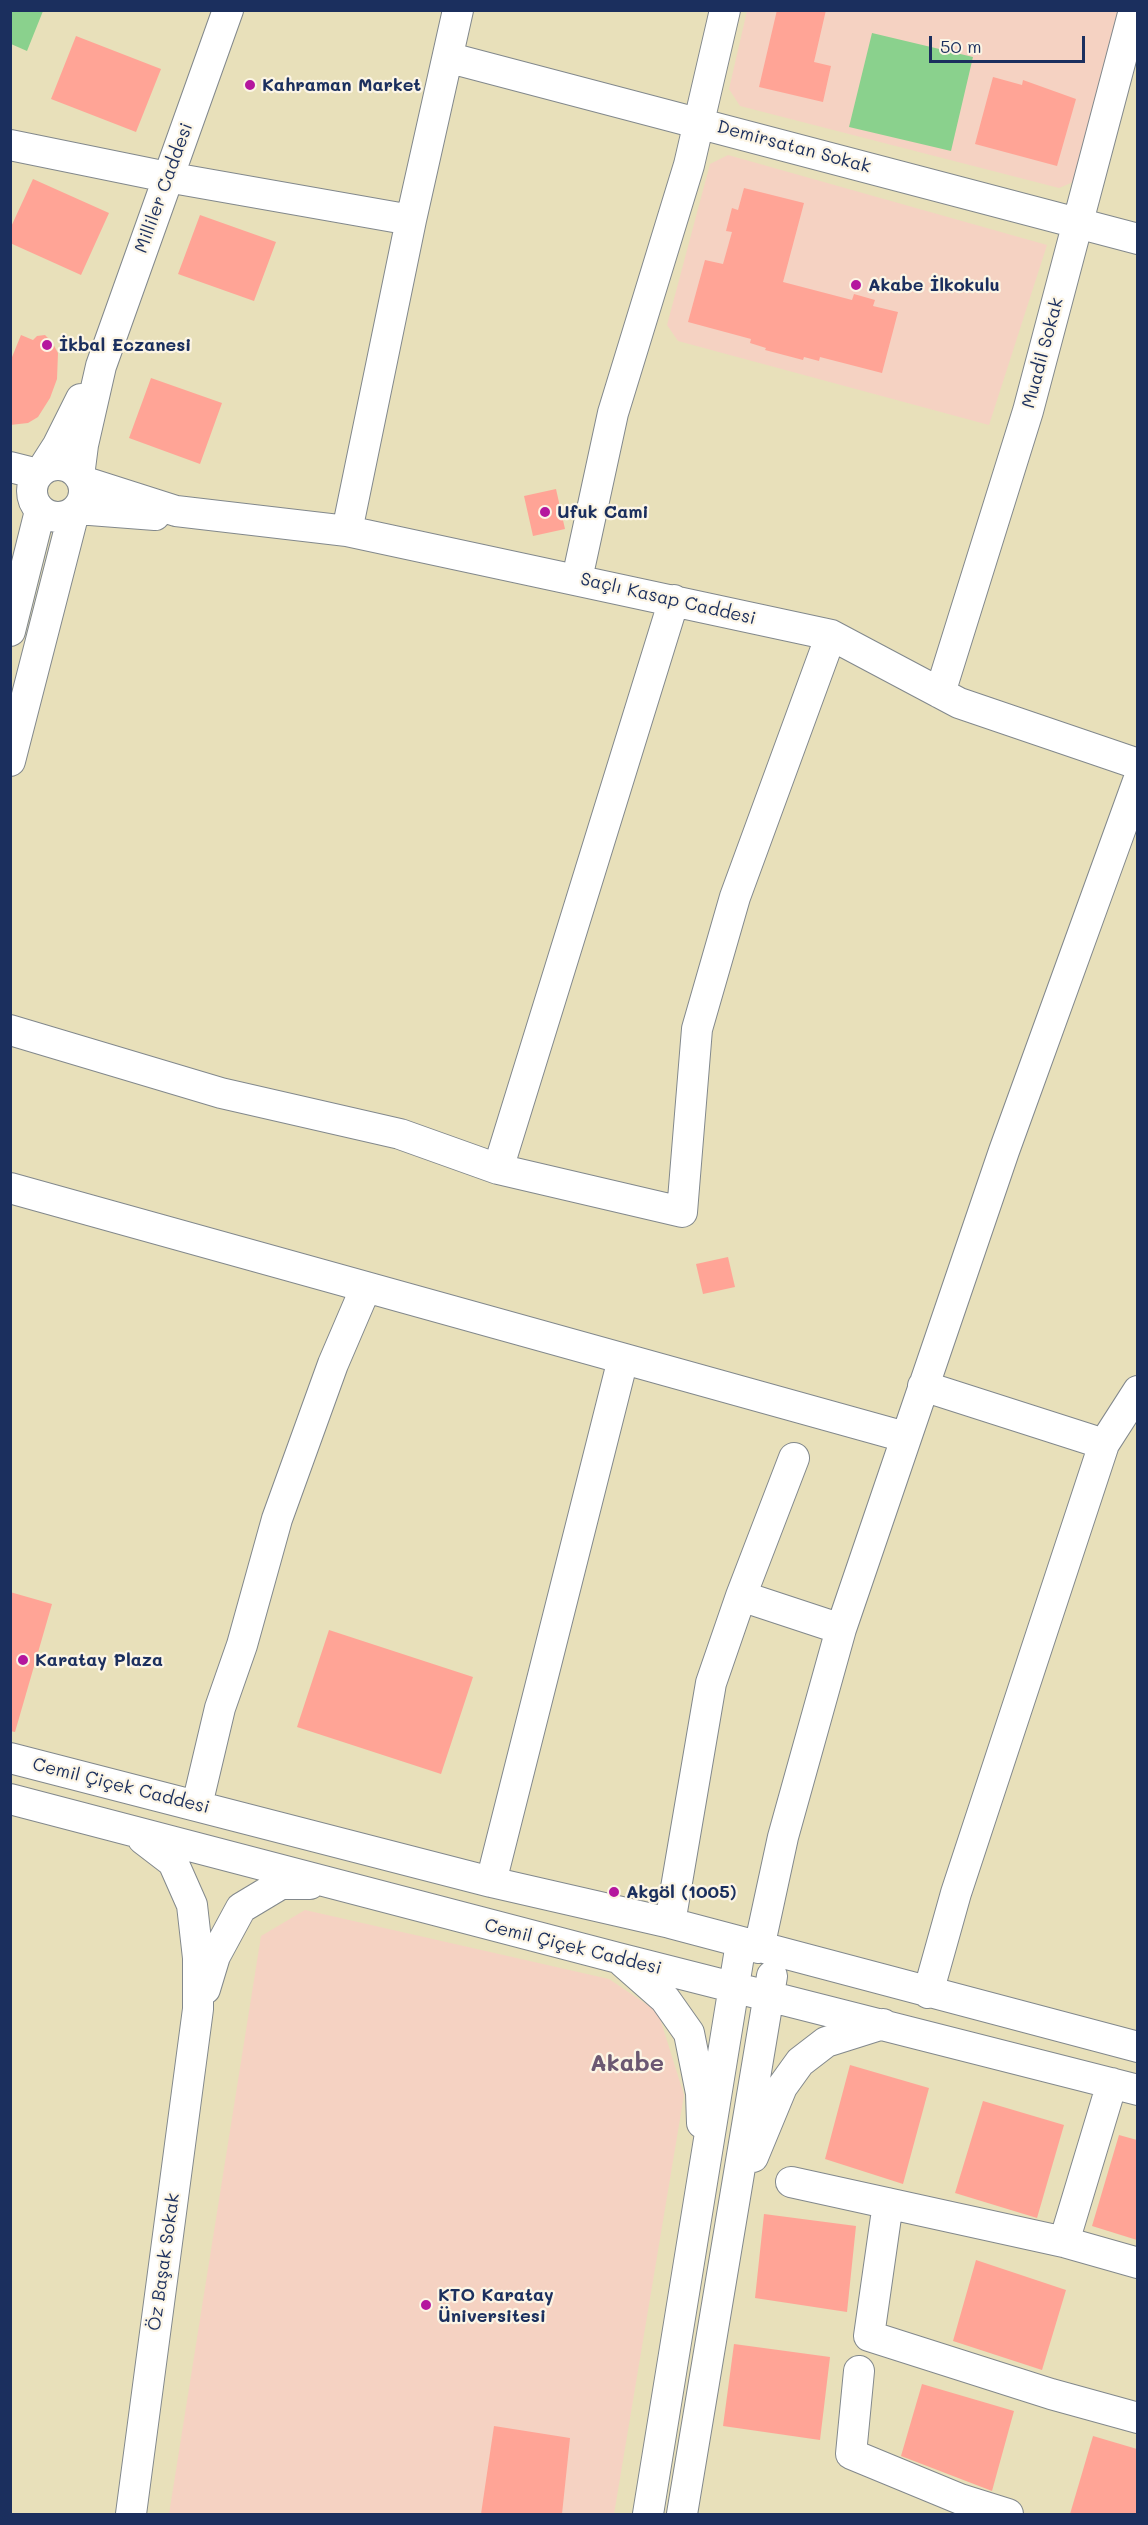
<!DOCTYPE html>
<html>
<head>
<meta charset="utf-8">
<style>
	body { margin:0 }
	#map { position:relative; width:1148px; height:2525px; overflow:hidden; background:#e8e0ba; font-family:Mali,sans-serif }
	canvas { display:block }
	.frame { position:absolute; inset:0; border:12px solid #1b2f5e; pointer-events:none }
	.scale { position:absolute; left:929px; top:36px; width:156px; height:27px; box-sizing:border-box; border:3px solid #1b2f5e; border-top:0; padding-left:8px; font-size:18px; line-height:21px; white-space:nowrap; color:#1b2f5e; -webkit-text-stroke:4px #fcf5e5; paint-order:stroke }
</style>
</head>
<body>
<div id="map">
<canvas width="1148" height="2525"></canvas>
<div class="frame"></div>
<div class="scale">50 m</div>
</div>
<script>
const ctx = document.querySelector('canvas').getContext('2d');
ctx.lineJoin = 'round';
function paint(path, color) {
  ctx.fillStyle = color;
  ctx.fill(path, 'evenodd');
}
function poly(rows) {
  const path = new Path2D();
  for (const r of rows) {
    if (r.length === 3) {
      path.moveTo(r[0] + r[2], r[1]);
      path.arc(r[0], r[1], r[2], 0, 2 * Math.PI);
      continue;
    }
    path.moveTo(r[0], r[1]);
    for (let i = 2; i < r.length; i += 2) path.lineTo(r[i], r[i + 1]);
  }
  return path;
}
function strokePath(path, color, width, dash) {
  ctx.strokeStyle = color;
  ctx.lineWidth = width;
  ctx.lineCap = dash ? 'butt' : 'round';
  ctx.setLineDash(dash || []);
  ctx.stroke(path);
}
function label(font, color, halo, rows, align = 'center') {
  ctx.font = font + ' Mali,sans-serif';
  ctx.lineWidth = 4.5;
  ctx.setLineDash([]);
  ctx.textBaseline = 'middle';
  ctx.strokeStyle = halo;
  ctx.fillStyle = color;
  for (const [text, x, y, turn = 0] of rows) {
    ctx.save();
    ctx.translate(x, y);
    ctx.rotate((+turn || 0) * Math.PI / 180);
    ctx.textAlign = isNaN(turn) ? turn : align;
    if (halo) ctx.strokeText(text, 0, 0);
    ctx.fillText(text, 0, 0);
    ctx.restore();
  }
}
paint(poly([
	[1120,10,1078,180,1059,188,740,106,729,89,747,11],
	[728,155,1047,245,989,425,678,341,667,325,710,164],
	[305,1910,609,1979,658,2012,684,2095,614,2514,169,2514,261,1936]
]), '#f5d2c2');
paint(poly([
	[10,11,43,11,27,51,11,44],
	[872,33,973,57,951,151,849,127]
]), '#8ad18d');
paint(poly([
	[777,10,826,10,814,62,831,66,823,102,759,87],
	[76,36,161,69,136,132,51,99],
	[993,77,1022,85,1023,80,1076,99,1057,166,975,144],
	[33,179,109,213,81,275,10,243,10,229],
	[744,188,804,203,783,282,852,300,854,294,875,300,873,306,898,312,882,373,820,357,819,361,804,357,803,360,765,350,766,348,750,343,751,339,688,322,705,260,723,264,732,232,726,231,732,208,738,210],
	[200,215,276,242,254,301,178,274],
	[21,335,33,340,37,336,45,335,52,342,58,353,57,379,50,398,38,417,28,423,10,425,10,362],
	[151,378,222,403,200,464,129,438],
	[556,489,565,529,533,536,524,496],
	[728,1257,735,1287,703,1294,696,1264],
	[10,1592,52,1604,15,1732,10,1731],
	[329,1630,473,1677,441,1774,297,1727],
	[850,2065,929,2088,903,2184,825,2159],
	[983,2101,1064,2125,1037,2218,955,2193],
	[1119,2135,1137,2140,1137,2240,1092,2226],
	[764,2214,856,2226,847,2312,755,2298],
	[976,2260,1066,2290,1042,2370,953,2341],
	[734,2344,830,2357,820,2440,723,2426],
	[922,2384,1014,2411,992,2491,901,2456],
	[494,2426,570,2438,562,2514,481,2514],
	[1093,2436,1137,2449,1137,2514,1070,2514]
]), '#ffa496');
const minor = poly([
	[450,58,1138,239],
	[10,145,167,177,411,220],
	[58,491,26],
	[10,467,38,474],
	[42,470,58,445,81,399],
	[79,476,83,445,101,366,228,10],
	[82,481,176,511,347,531,831,635,959,703,1138,764],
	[77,509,155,515],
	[347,531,411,220,458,10],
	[577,579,613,413,689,165,725,10],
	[10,631,40,511],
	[940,693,1028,411,1134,10],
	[10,761,74,512],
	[10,1030,221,1093,400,1134,498,1169,682,1212,697,1029,735,897,831,635],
	[498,1169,674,600],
	[10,1188,905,1437],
	[923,1386,1104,1444],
	[741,1596,841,1629],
	[10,1758,491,1882,670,1923,1138,2047],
	[10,1799,618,1958,1138,2090],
	[197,1805,220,1708,242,1645,277,1519,333,1364,366,1287],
	[491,1882,623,1359],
	[670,1923,711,1683,741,1596,794,1458],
	[759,1948,783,1837,841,1629,1004,1151,1138,781],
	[623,1962,665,1999,689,2033,701,2093,702,2123],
	[205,1989,215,1956,241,1908,281,1884,310,1884],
	[928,1993,956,1893,1104,1444,1138,1391],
	[753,2157,782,2087,800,2062,826,2042,883,2024],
	[791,2182,1064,2242,1112,2083],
	[888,2203,869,2336,1051,2394,1138,2418],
	[1064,2242,1138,2263],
	[859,2371,851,2454,960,2499,1008,2514],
	[131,2514,198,2009,198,1958,192,1905,173,1862,143,1839],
	[648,2514,741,1943],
	[682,2514,772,1976]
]);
strokePath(minor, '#82888c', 32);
strokePath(minor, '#fff', 30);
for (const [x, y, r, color] of [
	[250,85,6,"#b5179e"],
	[856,285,6,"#b5179e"],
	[47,345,6,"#b5179e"],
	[545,512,6,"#b5179e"],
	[23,1660,6,"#b5179e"],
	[614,1892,6,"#b5179e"],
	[426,2305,6,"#b5179e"]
]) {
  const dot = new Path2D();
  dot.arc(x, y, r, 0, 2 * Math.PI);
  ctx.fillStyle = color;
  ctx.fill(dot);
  strokePath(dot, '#fcf5e5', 2);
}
label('bold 18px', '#1b2f5e', '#fcf5e5', [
	["Kahraman Market",262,85],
	["Akabe İlkokulu",868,285],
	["İkbal Eczanesi",59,345],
	["Ufuk Cami",557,512],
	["Karatay Plaza",35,1660],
	["Akgöl (1005)",626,1892],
	["KTO Karatay",438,2295],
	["Üniversitesi",438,2316]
], 'left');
label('18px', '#1b2f5e', '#fcf5e5', [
	["Demirsatan Sokak",794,147,15],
	["Milliler Caddesi",164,188,-70],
	["Muadil Sokak",1043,353,-75],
	["Saçlı Kasap Caddesi",668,599,13],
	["Cemil Çiçek Caddesi",121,1786,14],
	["Cemil Çiçek Caddesi",573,1947,14],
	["Öz Başak Sokak",164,2262,-82]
]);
label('bold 24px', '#6b5872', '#fcf5e5', [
	["Akabe",627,2064]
]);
</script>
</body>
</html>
